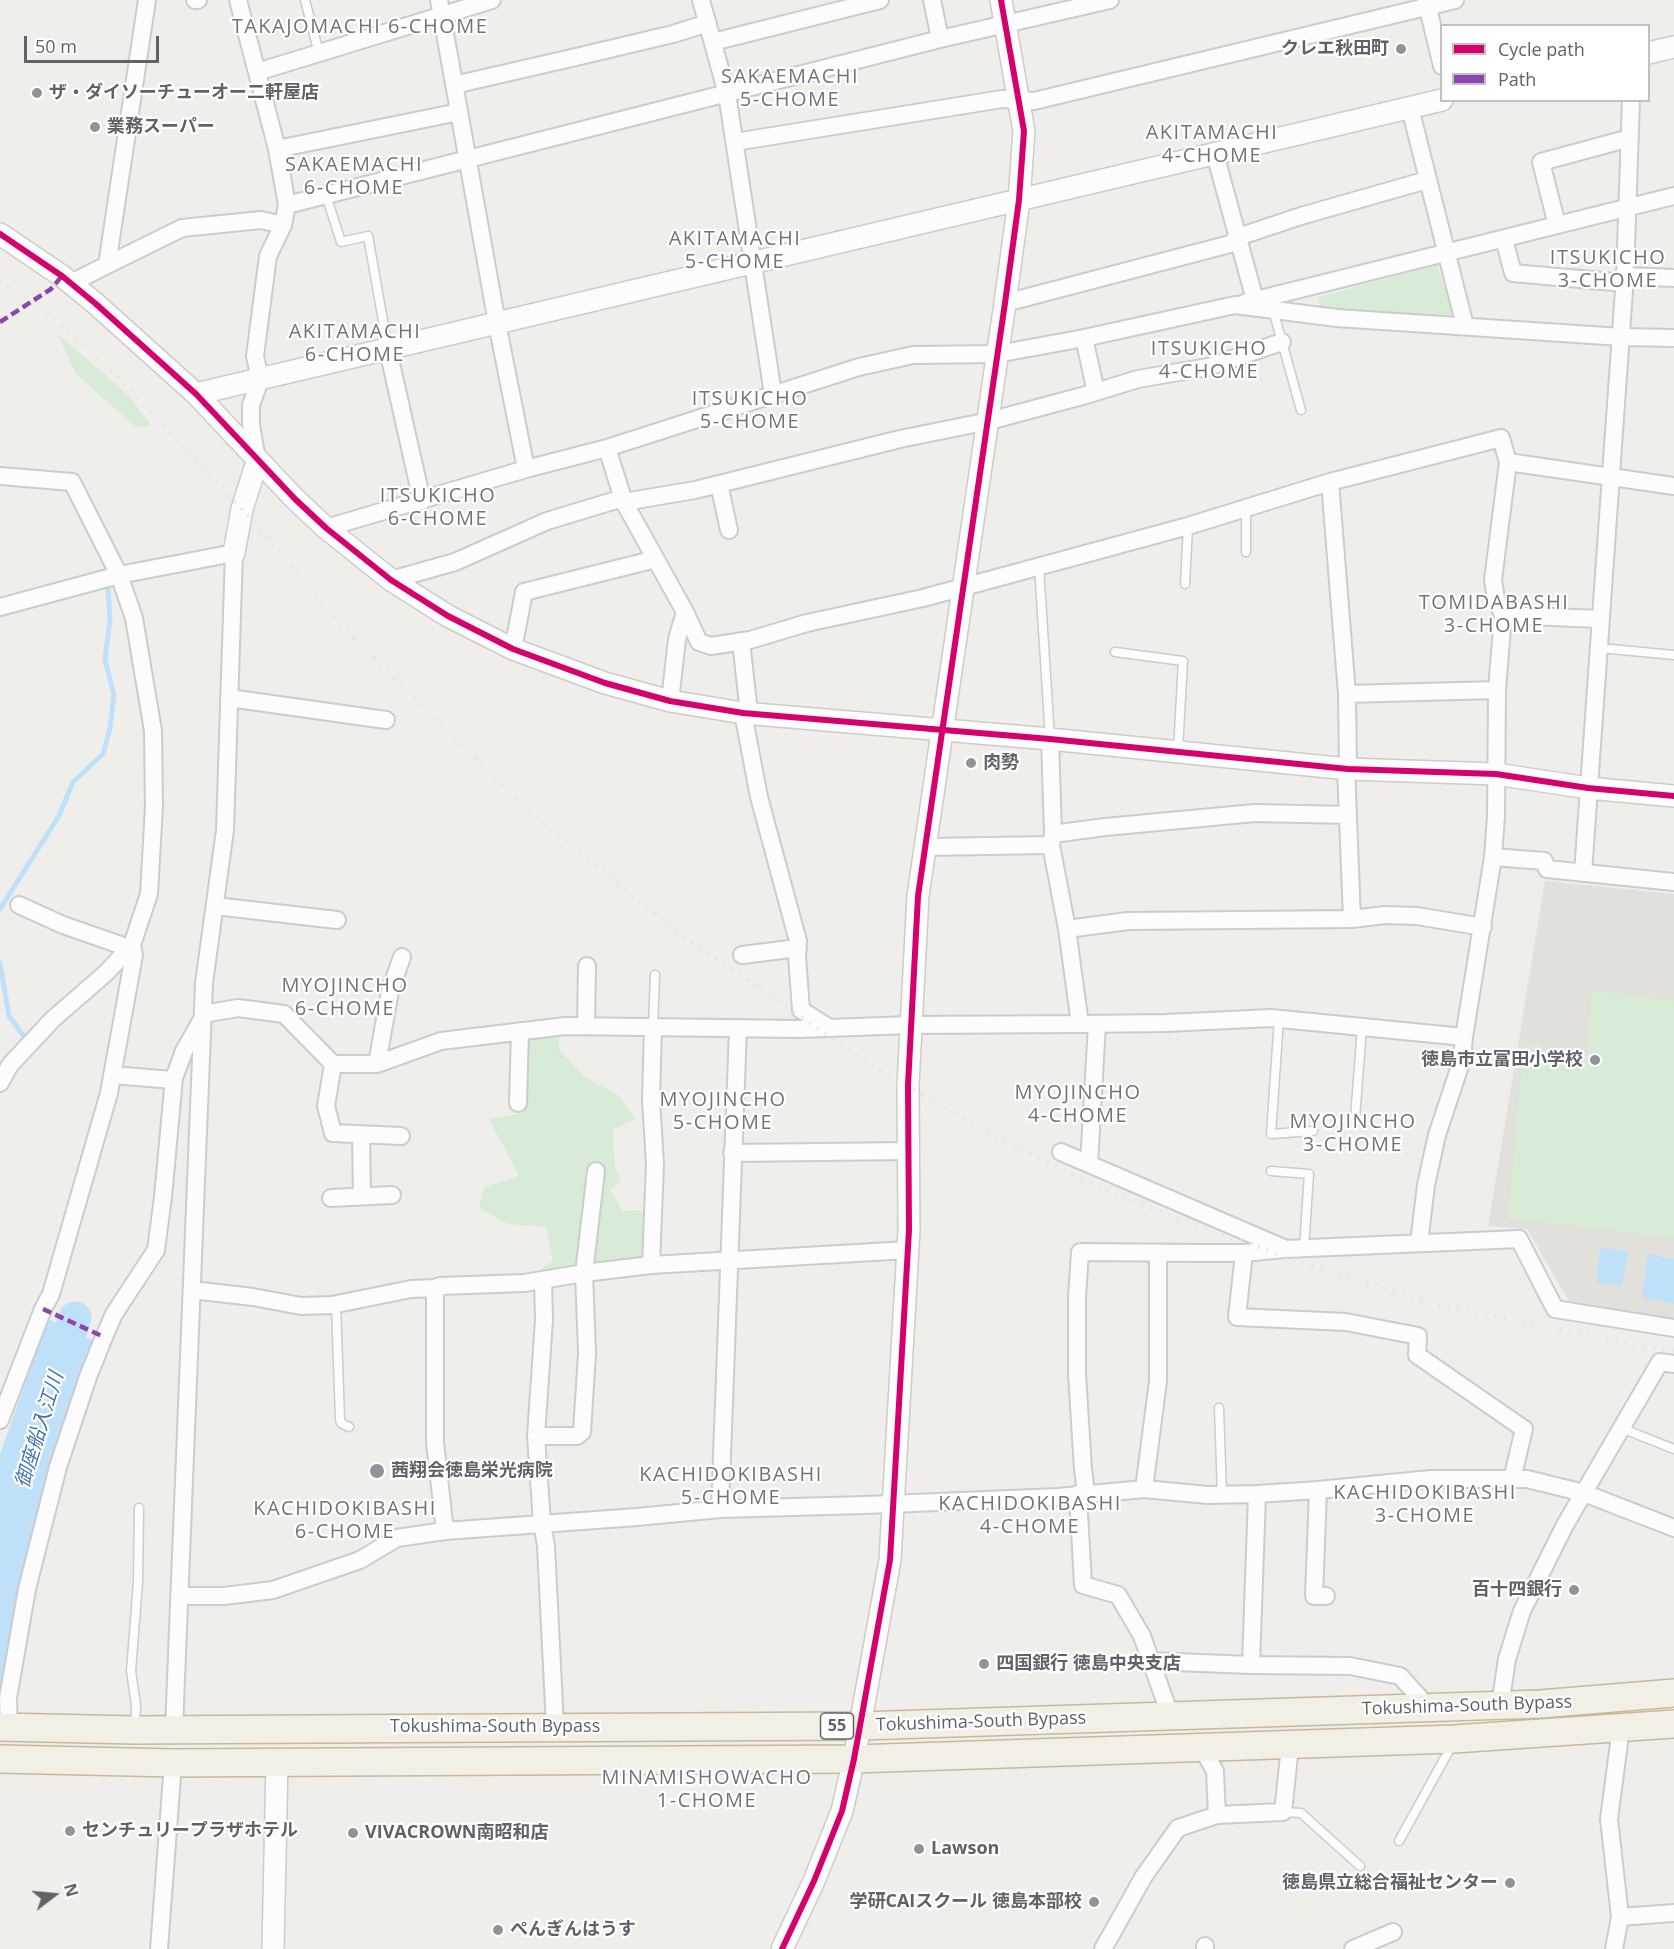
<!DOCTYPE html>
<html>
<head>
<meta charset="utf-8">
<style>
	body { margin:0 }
	#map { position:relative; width:1674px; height:1949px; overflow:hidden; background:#efeeea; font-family:"Open Sans",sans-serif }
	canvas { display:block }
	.legend { position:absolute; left:1440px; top:24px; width:210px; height:78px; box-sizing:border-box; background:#fff; border:2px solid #bfc1c3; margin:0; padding:8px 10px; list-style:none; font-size:18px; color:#5f6368 }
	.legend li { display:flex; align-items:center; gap:12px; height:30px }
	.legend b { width:30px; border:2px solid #bfc1c3 }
	.north { position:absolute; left:24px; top:1865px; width:60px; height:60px; -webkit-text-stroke:4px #fff; paint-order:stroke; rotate:74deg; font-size:16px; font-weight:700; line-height:24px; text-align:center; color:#5f6368 }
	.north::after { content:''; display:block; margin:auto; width:21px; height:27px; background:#5f6368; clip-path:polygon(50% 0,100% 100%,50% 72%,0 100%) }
	.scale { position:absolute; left:24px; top:36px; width:135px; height:27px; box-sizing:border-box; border:3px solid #5f6368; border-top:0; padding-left:8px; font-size:18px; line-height:21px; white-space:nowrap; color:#5f6368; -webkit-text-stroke:4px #fff; paint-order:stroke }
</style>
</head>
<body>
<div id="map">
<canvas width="1674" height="1949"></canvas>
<ul class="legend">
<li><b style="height:8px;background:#d6006c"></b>Cycle path</li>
<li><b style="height:8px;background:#8e44ad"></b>Path</li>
</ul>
<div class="north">N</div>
<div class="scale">50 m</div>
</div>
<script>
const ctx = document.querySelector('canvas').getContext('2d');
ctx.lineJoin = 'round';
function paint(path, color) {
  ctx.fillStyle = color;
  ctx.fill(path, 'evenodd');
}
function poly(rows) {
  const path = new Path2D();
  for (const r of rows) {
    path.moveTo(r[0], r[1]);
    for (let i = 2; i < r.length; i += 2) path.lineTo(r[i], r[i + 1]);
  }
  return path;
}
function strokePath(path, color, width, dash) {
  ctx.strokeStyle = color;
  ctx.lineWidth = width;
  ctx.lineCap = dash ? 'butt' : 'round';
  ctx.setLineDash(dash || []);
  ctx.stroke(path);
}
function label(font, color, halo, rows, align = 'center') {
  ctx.font = font + ' "Open Sans","Noto Sans JP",sans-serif';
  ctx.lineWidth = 4.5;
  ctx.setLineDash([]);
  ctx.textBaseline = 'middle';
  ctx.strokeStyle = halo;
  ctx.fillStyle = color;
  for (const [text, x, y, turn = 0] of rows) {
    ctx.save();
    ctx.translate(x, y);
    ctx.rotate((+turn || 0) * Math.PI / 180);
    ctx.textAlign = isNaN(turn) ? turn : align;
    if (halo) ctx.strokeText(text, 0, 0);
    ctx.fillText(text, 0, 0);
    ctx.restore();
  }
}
paint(poly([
	[1545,881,1674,894,1674,1318,1569,1301,1527,1229,1488,1226]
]), '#e2e0da');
paint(poly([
	[1437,265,1453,312,1445,320,1320,308,1318,297],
	[57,333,127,394,151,425,137,428,76,374],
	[1592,990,1674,1001,1674,1238,1508,1218,1524,1042,1587,1054],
	[559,1031,559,1049,583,1076,618,1095,636,1119,613,1130,615,1167,621,1181,610,1190,623,1211,638,1210,644,1212,643,1258,538,1271,553,1261,546,1227,508,1224,479,1208,484,1187,519,1176,489,1119,522,1113,525,1038]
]), '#d8ebd6');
paint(poly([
	[1601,1247,1628,1252,1622,1286,1596,1282],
	[1648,1254,1674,1259,1674,1304,1642,1297],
	[48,1319,94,1341,0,1701,0,1454]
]), '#bfe0f9');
strokePath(poly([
	[0,909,59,816,73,782,103,754,110,728,114,695,105,660,110,619,108,589],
	[0,963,9,1016,23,1035]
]), '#bfe0f9', 5);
strokePath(poly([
	[56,1373,75,1318]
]), '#bfe0f9', 33);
const service = poly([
	[305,0,319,53],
	[326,195,341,242,368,236,388,349],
	[1273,310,1301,410],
	[1246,508,1246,552],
	[1039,566,1050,739],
	[1185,584,1188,526],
	[1600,648,1674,655],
	[1115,652,1183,661,1178,751],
	[1279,1019,1271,1134,1313,1131],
	[653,1026,655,975],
	[1355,1118,1362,1028],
	[1271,1171,1309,1174,1304,1248],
	[336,1304,340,1419,341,1423,349,1427],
	[1219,1408,1222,1495],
	[1621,1428,1674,1449],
	[135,1725,136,1705,131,1671,138,1582,139,1508],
	[1283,1812,1301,1813,1360,1866],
	[1399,1841,1452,1745]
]);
const minor = poly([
	[147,0,107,265,182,228,261,220,283,225],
	[195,0,198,0],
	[238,0,277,149,287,205,283,225,268,256,255,356,260,380,251,405,251,425,257,460],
	[439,0,497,323,526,469],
	[701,0,727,94,773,394],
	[932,0,940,39],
	[1426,0,1442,66],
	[713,42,880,0],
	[257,72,492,0],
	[454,85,576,57,673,34,708,23],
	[1410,108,1465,326],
	[735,142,1002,99,1034,101,1455,0],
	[277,149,459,112],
	[1215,154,1255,300],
	[287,205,940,39,1110,0],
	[1557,225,1541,162,1630,138],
	[1504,239,1513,273,1625,283],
	[1625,276,1674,278],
	[71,283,107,265],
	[1005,303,1230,244,1238,237,1301,216,1427,180],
	[1244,303,1674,196],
	[1084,338,1096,392],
	[1282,342,1208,367,1138,379,1086,395,989,421,900,439,695,490,624,502,685,612,699,642,711,646,750,640,807,623,923,598,1188,526,1330,482,1501,438,1508,462,1674,486],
	[388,350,422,501],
	[607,448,624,502],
	[0,476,72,482,119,575,134,618,153,731,154,806,149,894,132,945,134,955,109,1093,51,1294,43,1309,0,1420],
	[1330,482,1347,694,1348,769],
	[719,484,729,530],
	[326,528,526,469,607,448,859,367,913,355,997,354,1084,338,1235,305,1337,318,1621,337,1674,338],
	[391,580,455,562,547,521,623,498],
	[0,607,119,575,234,553,225,830,204,983,174,1729],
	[1503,615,1600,619],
	[741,641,749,713],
	[513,649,524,592,656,559],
	[1347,694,1497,690],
	[229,698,386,720],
	[670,701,677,639,685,612],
	[743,713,759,797,798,941,797,956,801,1010,828,1027],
	[1346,767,1352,919],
	[1053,834,1105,827,1255,813,1348,815],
	[925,847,1051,845],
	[1493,857,1544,861,1547,869,1674,882],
	[1583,873,1625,276,1631,100],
	[19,905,63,925,129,948],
	[215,906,337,920],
	[1067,929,1128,921,1352,919,1385,915,1417,916,1483,927],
	[742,955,798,948],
	[203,1014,238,1008,284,1014,333,1064,377,1064,441,1041,565,1026,800,1029,910,1025,1080,1024,1067,929,1051,845,1053,834,1050,739],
	[1080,1024,1166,1023,1271,1018,1464,1037],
	[586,1026,587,966],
	[653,1026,651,1100,655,1164,651,1265,908,1250],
	[738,1028,720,1509,865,1505,1058,1497,1144,1489,1208,1495,1257,1494,1318,1490,1431,1479,1527,1479,1584,1493,1674,1528],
	[333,1064,326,1106,333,1133,401,1136],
	[377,1064,390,991,402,957],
	[112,1075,173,1080],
	[0,1083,10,1065,53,1019,106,973,132,945],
	[518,1103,520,1031],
	[361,1134,362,1196],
	[1061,1152,1286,1249,1519,1239,1555,1309,1674,1328],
	[732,1153,908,1151],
	[1089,1164,1097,1024],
	[331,1198,392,1195],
	[1419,1243,1426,1185,1437,1135,1462,1060,1464,1037,1493,857,1496,816,1497,690,1503,615,1496,599,1493,580,1508,462],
	[1244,1253,1237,1317,1346,1322,1418,1336,1417,1355,1524,1429,1512,1479],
	[651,1265,584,1273,524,1283,440,1286,435,1288,435,1442,445,1531,637,1517,720,1509],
	[192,1290,253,1297,301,1306,332,1305,411,1289,435,1288],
	[536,1436,544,1320,543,1281],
	[1144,1489,1158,1381,1158,1254],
	[1318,1490,1314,1596,1326,1596],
	[1086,1493,1083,1469,1077,1374,1077,1297,1080,1252,1201,1253,1244,1253,1284,1249],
	[1078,1494,1083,1585,1118,1595,1142,1636,1170,1715],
	[1257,1494,1251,1665,1350,1666,1400,1676,1429,1708],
	[179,1596,224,1596,273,1590,360,1560,397,1538,445,1531],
	[1150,1661,1251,1665],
	[1500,1706,1507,1659,1522,1611,1565,1525,1660,1362,1674,1364],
	[555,1726,546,1546,542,1523,536,1436,577,1436,582,1432,587,1353,584,1273,596,1171],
	[9,1727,8,1698,27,1589,58,1467,88,1377,104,1337,114,1314,156,1250,163,1197,174,1078,184,1051,201,1021],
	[1217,1815,1283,1812,1290,1746],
	[1620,1917,1674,1913],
	[159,1949,173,1763],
	[1103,1949,1144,1876,1178,1828,1217,1815,1215,1771,1202,1748],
	[1205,1949,1205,1946],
	[1353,1949,1393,1932],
	[1614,1949,1620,1917,1609,1819,1621,1728]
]);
const tertiary = poly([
	[1648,53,1674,47],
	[0,234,62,276,96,304,196,394,295,499,326,528,391,580,448,616,513,649,605,683,670,701,743,713,1050,739,1348,769,1496,774,1588,788,1674,796],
	[196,394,1442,100],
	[234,553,242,509,257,462],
	[273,1949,277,1762],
	[782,1949,814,1881,842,1811,854,1759,890,1560,909,1230,908,1085,918,896,1005,303,1019,200,1024,131,1001,0]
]);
const trunk = poly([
	[0,1727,135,1730,860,1726,1540,1704,1674,1693],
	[0,1759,173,1763,854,1759,1454,1739,1674,1724]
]);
strokePath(service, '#cbcccc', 11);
strokePath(minor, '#cbcccc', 20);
strokePath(tertiary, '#cbcccc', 24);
strokePath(trunk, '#c8b996', 30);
strokePath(service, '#fdfcfc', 8);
strokePath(minor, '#fdfcfc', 16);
strokePath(tertiary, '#fdfcfc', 21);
strokePath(trunk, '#f2f0e6', 27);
strokePath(poly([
	[0,281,47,314,109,368,242,509,336,620,525,808,682,936,864,1060,986,1132,1064,1170,1141,1205,1285,1257,1440,1306,1674,1352]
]), '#e4e4e4', 4.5, [1.5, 8]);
strokePath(poly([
	[0,322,51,289,62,276],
	[43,1309,104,1337]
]), '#8e44ad', 4.5, [9, 4.5]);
strokePath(poly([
	[0,234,62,276,96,304,196,394,295,499,326,528,391,580,448,616,513,649,605,683,670,701,743,713,1050,739,1348,769,1496,774,1588,788,1674,796],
	[782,1949,814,1881,842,1811,854,1759,890,1560,909,1230,908,1085,918,896,1005,303,1019,200,1024,131,1001,0]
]), '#d6006c', 6);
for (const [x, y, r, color] of [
	[1401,49,6,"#919496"],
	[37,93,6,"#919496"],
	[95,127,6,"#919496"],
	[971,763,6,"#919496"],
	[1595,1060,6,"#919496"],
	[377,1471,8,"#919496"],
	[1574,1590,6,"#919496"],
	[984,1664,6,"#919496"],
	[70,1831,6,"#919496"],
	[353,1833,6,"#919496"],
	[919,1849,6,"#919496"],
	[1510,1883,6,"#919496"],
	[1094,1902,6,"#919496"],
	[498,1930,6,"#919496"]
]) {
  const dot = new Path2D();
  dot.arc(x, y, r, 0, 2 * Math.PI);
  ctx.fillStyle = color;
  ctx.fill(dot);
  strokePath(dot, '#fff', 2);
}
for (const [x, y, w] of [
	[837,1726,33]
]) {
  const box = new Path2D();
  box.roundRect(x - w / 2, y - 13, w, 26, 4.5);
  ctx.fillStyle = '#fff';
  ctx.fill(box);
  strokePath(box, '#5f6368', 1.5);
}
label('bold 16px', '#5f6368', null, [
	["55",837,1726]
]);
label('bold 18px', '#5f6368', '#fff', [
	["クレエ秋田町",1389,49,"right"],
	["ザ・ダイソーチューオー二軒屋店",49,93],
	["業務スーパー",107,127],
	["肉勢",983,763],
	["徳島市立富田小学校",1583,1060,"right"],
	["茜翔会徳島栄光病院",391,1471],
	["百十四銀行",1562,1590,"right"],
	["四国銀行 徳島中央支店",996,1664],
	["センチュリープラザホテル",82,1831],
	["VIVACROWN南昭和店",365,1833],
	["Lawson",931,1849],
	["徳島県立総合福祉センター",1498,1883,"right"],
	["学研CAIスクール 徳島本部校",1082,1902,"right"],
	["ぺんぎんはうす",510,1930]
], 'left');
label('18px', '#5f6368', '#fff', [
	["Tokushima-South Bypass",1467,1706,-2],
	["Tokushima-South Bypass",981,1722,-2],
	["Tokushima-South Bypass",495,1727]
]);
ctx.letterSpacing = '1.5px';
label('20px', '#70757a', '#fff', [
	["TAKAJOMACHI 6-CHOME",360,27],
	["SAKAEMACHI",790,77],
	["5-CHOME",790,100],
	["AKITAMACHI",1212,133],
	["4-CHOME",1212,156],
	["SAKAEMACHI",354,165],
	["6-CHOME",354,188],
	["AKITAMACHI",735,239],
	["5-CHOME",735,262],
	["ITSUKICHO",1608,258],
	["3-CHOME",1608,281],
	["AKITAMACHI",355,332],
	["6-CHOME",355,355],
	["ITSUKICHO",1209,349],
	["4-CHOME",1209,372],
	["ITSUKICHO",750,399],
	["5-CHOME",750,422],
	["ITSUKICHO",438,496],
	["6-CHOME",438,519],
	["TOMIDABASHI",1494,603],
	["3-CHOME",1494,626],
	["MYOJINCHO",345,986],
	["6-CHOME",345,1009],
	["MYOJINCHO",1078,1093],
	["4-CHOME",1078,1116],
	["MYOJINCHO",723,1100],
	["5-CHOME",723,1123],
	["MYOJINCHO",1353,1122],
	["3-CHOME",1353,1145],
	["KACHIDOKIBASHI",731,1475],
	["5-CHOME",731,1498],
	["KACHIDOKIBASHI",1425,1493],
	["3-CHOME",1425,1516],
	["KACHIDOKIBASHI",1030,1504],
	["4-CHOME",1030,1527],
	["KACHIDOKIBASHI",345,1509],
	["6-CHOME",345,1532],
	["MINAMISHOWACHO",707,1778],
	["1-CHOME",707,1801]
]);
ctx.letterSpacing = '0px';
label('italic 20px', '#4174aa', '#fff', [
	["御座船入江川",40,1430,-73]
]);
</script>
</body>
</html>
